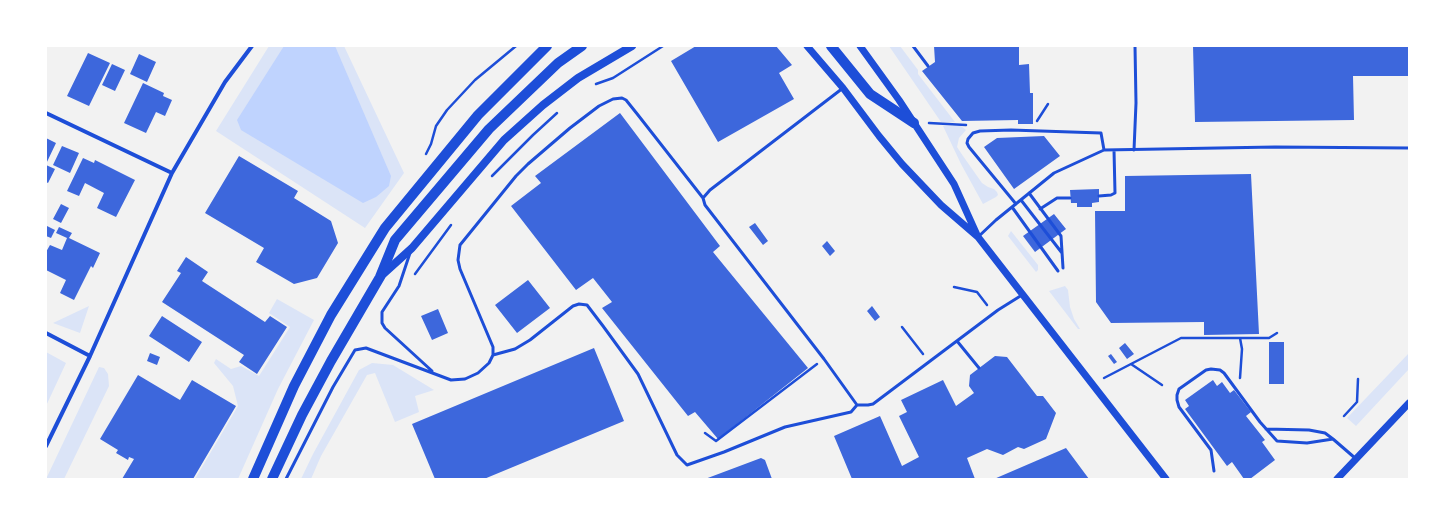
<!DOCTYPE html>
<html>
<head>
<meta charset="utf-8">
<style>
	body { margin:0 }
	#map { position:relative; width:1455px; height:525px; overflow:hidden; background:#f2f2f2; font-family:Karla,sans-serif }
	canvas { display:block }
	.frame { position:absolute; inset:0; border:47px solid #fff; pointer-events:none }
</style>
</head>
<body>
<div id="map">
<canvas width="1455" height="525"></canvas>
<div class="frame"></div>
</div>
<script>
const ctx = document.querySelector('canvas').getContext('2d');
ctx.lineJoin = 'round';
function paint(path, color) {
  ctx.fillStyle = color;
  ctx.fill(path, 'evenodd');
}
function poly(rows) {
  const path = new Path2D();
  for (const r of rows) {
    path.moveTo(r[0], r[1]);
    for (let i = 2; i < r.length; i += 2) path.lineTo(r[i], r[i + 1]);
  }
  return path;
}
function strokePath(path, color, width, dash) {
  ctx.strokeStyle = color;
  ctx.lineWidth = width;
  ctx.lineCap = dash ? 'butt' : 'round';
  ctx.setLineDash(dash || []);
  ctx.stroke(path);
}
paint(poly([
	[269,46,344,46,404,173,365,228,216,131],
	[889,46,900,46,918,70,918,74,955,122,941,122],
	[943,126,961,126,966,130,959,138,957,147,963,156,982,183,988,187,994,189,997,192,998,195,996,197,983,204,961,164],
	[1011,231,1038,265,1038,270,1036,272,1008,236],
	[1065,286,1068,290,1070,307,1074,319,1080,329,1078,329,1049,291],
	[277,299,314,320,278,389,238,479,195,479,238,406,233,386,214,363,216,359,231,369,241,366,259,376,290,327,269,313],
	[89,306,80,333,53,323],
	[1408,342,1409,342,1409,369,1356,426,1347,418,1409,353],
	[46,352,66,363,46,406],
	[372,363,393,365,434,390,415,396,419,412,395,422,375,373,367,375,321,456,311,479,301,479,313,454,359,370],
	[99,367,104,368,108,374,109,386,64,479,46,479]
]), '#dbe4f7');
paint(poly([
	[284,46,335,46,391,176,389,186,376,197,363,203,241,130,237,120]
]), '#bfd3fe');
paint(poly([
	[696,46,776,46,792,65,779,73,794,99,718,142,671,61],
	[934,46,1019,46,1019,65,1029,64,1030,93,1033,93,1033,124,1018,124,1018,120,962,121,922,71,935,62],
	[1193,46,1409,46,1409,76,1353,76,1354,120,1195,122],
	[88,53,110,63,89,106,67,96],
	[139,54,156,62,147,82,130,74],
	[112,64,125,70,115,91,102,85],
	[143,83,164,93,163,96,172,100,165,116,156,112,146,133,124,123],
	[620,113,720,246,713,252,808,368,718,439,695,412,688,416,602,308,612,302,593,278,576,290,511,206,541,183,535,176],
	[1044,136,1060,156,1014,189,984,147,997,138],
	[46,138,56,143,46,164],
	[62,146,79,153,70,173,53,165],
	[239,156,298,191,294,198,331,221,338,243,317,278,294,284,256,262,264,248,205,213],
	[83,158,94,163,95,160,135,180,116,217,97,208,104,193,85,183,79,196,67,191],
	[46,165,55,169,48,183,46,182],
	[1251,174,1259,334,1204,335,1204,322,1111,323,1096,302,1095,211,1125,211,1125,176],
	[1099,189,1099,202,1092,203,1092,207,1077,207,1077,203,1071,203,1070,190],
	[61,204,69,208,61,223,53,219],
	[1054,214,1066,229,1035,252,1023,236],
	[755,223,768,241,763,245,749,227],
	[47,226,55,230,51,238,46,236],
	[59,227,72,233,69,238,100,253,93,268,91,266,74,300,60,293,66,280,46,270,46,252,50,245,62,250,67,238,56,233],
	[827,241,835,251,830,256,822,246],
	[186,257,208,272,202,281,265,322,270,316,287,327,257,374,239,362,244,355,162,302,181,273,177,271],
	[528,280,550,308,517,333,495,305],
	[872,306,880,317,875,321,867,311],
	[438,309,448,333,432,340,421,316],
	[162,316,202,342,189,362,149,336],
	[1269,342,1284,342,1284,384,1269,384],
	[1125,343,1134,354,1127,359,1119,348],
	[594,348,624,421,484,479,435,479,412,424],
	[150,353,160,357,157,365,147,361],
	[1111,354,1117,362,1114,364,1108,356],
	[995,356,1007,357,1037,396,1043,396,1056,413,1046,439,1024,449,1018,447,1003,455,987,449,967,458,975,479,852,479,834,436,880,416,902,466,919,457,899,416,907,412,901,400,943,380,956,406,974,393,969,386,970,375],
	[138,375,180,400,192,380,236,406,193,479,122,479,134,459,129,457,128,460,116,453,118,450,100,439],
	[1213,380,1217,386,1222,382,1230,393,1234,390,1251,412,1246,416,1265,440,1262,442,1275,460,1250,479,1244,479,1232,462,1227,466,1185,409,1189,406,1185,400],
	[1066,448,1089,479,994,479],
	[761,458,765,460,772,479,705,479]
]), '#3d67dc');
strokePath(poly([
	[596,84,613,78,663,46],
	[1037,121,1048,104],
	[929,123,966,125],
	[426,154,431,144,436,126,447,110,475,80,516,46],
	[492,176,533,135,557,113],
	[415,274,451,225],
	[954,287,977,292,987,305],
	[902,327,923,354],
	[1240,338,1242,349,1240,378],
	[1131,364,1162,385],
	[1104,378,1181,338,1269,338,1277,333],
	[1344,416,1357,402,1358,379],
	[705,433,716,441,817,364]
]), '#1d4ed8', 2.5);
strokePath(poly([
	[913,46,928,66],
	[1134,150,1136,103,1135,46],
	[1029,193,1061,236,1063,268],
	[1099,196,1111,195,1115,193,1114,150],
	[703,198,710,190,843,88],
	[1021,200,1062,253],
	[1016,204,969,147,967,143,968,139,973,133,980,131,1011,130,1101,133,1104,150],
	[1012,207,1058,271],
	[1040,209,1057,198,1070,198],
	[978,237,996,220,1054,173,1104,150,1275,147,1409,148],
	[410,253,399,286,382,312,382,323,385,328,432,371],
	[957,341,979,368],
	[493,355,515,349,530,340,573,306,579,304,587,305,603,326,638,374,677,455,687,465,724,452,785,427,851,412,857,405,868,405,873,404,998,310,1022,295],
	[1266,429,1309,430,1325,433,1333,439],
	[1214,471,1211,450,1179,407,1177,400,1177,395,1179,389,1206,370,1211,369,1220,370,1224,373,1260,422,1277,441,1307,443,1333,439,1355,458],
	[286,479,333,387,355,350,366,348,451,380,465,379,478,373,489,363,493,355,493,347,460,269,458,260,460,245,516,176,528,164,570,128,599,106,613,99,622,98,626,100,638,115,703,198,705,205,824,359,857,405]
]), '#1d4ed8', 3);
strokePath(poly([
	[46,113,172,173],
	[46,333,90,356],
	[46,446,90,356,172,173,225,82,252,46]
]), '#1d4ed8', 4);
strokePath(poly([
	[807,46,843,88,879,136,902,164,941,205,978,237,1166,479],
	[860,46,899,100,954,184,977,235],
	[1337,479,1409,403]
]), '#1d4ed8', 7);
strokePath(poly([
	[381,276,412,248,504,140,543,105,578,78,632,46]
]), '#1d4ed8', 8);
strokePath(poly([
	[831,46,870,94,914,123],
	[253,479,294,386,331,315,385,228,478,115,547,46],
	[272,479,302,415,331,361,380,277,395,240,489,129,558,63,582,46]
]), '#1d4ed8', 10);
</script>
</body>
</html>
